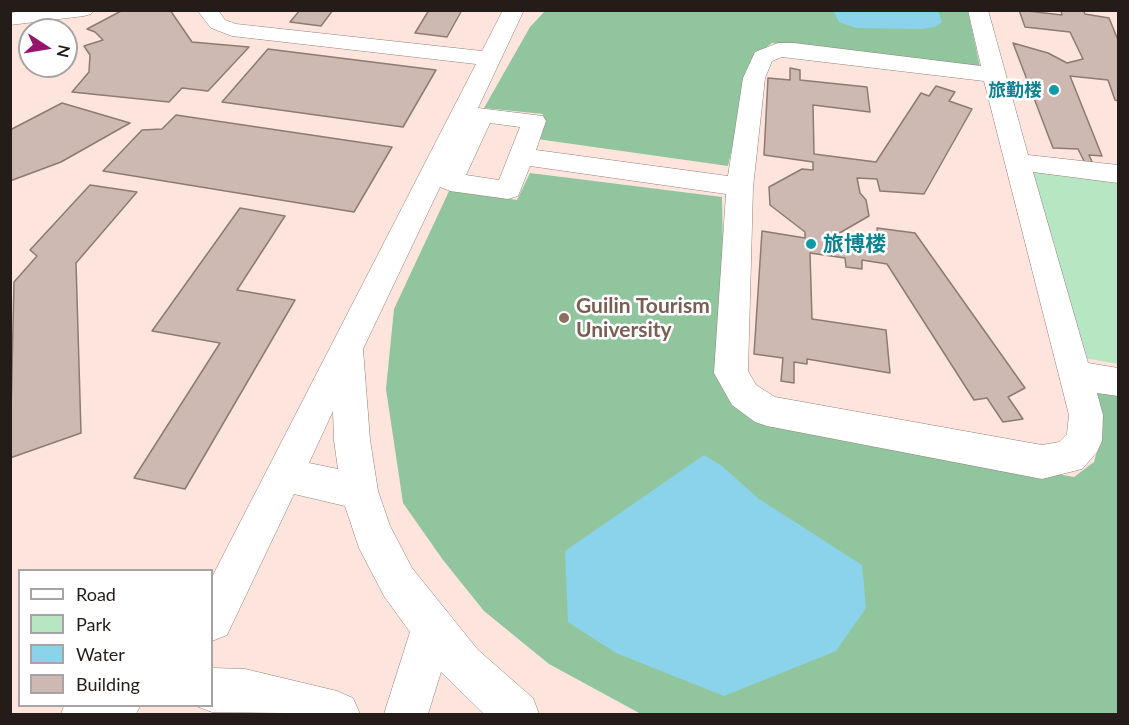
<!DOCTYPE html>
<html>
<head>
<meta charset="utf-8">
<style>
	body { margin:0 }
	#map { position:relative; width:1129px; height:725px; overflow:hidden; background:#fdf4f1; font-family:Lato,sans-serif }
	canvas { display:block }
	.frame { position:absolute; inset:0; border:12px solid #231c19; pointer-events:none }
	.legend { position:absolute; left:18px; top:569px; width:195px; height:138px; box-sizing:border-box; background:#fff; border:2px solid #a7a4a3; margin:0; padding:8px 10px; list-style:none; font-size:18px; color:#231c19 }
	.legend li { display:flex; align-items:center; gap:12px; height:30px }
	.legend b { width:30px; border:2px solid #a7a4a3 }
	.north { position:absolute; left:18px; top:18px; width:60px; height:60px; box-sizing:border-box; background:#fff; border:2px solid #a7a4a3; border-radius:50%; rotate:102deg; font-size:16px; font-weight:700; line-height:24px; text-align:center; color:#231c19 }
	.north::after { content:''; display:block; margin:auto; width:21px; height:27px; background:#95146c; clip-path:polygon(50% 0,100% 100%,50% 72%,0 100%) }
</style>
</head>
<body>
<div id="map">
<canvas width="1129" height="725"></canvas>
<div class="frame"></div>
<ul class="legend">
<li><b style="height:8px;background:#fff"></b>Road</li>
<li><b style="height:16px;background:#b7e7c2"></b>Park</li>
<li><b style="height:16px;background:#8bd3ea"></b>Water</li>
<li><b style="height:16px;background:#cdb9b1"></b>Building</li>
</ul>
<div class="north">N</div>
</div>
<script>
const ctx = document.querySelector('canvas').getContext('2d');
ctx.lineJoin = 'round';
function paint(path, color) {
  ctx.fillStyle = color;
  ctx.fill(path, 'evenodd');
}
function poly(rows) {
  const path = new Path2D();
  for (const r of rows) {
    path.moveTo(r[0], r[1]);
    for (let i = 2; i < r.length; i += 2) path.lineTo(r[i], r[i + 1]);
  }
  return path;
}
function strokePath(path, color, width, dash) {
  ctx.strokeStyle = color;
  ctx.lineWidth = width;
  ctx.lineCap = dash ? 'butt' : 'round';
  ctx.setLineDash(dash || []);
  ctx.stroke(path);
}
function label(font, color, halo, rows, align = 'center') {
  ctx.font = font + ' Lato,"Noto Sans SC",sans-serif';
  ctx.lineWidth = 5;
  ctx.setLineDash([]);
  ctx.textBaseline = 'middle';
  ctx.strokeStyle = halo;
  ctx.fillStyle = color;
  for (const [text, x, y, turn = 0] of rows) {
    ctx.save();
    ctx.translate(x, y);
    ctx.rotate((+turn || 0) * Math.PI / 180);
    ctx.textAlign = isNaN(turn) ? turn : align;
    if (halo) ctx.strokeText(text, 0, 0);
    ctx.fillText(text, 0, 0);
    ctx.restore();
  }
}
paint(poly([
	[10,11,1118,11,1118,714,11,714],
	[30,30,66,30,66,66,30,66],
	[20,570,212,570,212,706,20,706]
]), '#fde5dd');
paint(poly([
	[1030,169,1118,180,1118,364,1084,358]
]), '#b7e7c2');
paint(poly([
	[545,11,968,11,980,67,772,43,752,58,728,166,537,139,543,114,484,108,530,27],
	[530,173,722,197,724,308,716,368,774,422,1074,477,1094,462,1100,439,1094,387,1118,391,1118,714,641,714,549,664,484,611,443,560,403,503,386,389,394,309,450,189,517,200]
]), '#91c59e');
paint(poly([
	[834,12,938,11,942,22,935,27,922,29,856,28,839,22],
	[704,455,722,466,759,499,862,565,866,608,836,651,724,696,616,653,568,622,565,551]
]), '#8bd3ea');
const building = poly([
	[123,10,170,10,192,42,249,47,208,91,182,88,169,102,72,92,89,72,90,55,84,46,103,40,95,32,87,29,123,10],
	[300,10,333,10,321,26,290,22,300,10],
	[429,10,462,10,447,37,415,33,429,10],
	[1019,10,1062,15,1061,10,1083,10,1085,14,1109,18,1118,40,1118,101,1115,100,1108,80,1070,76,1102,156,1089,155,1093,164,1085,163,1078,149,1053,148,1013,43,1048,53,1067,63,1083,59,1070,32,1025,27,1019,10],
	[268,49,436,70,403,127,222,102,268,49],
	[790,68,800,70,800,80,867,87,870,112,813,105,814,154,876,162,921,93,929,96,936,86,955,92,949,101,972,109,924,194,880,191,877,179,857,178,860,193,866,200,869,216,836,235,844,242,879,246,877,228,915,233,1025,388,1008,397,1023,419,1003,422,987,398,974,400,887,264,862,260,862,269,846,267,845,258,810,253,812,319,886,330,890,373,807,359,807,364,794,362,794,383,781,381,783,358,754,354,762,231,805,238,805,232,770,205,769,187,802,169,813,170,813,162,764,155,768,78,790,80,790,68],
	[62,103,130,123,61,162,10,181,10,130,62,103],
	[176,115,392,147,354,212,103,171,142,130,162,129,176,115],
	[90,185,137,192,76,263,81,433,10,458,14,282,37,256,30,250,90,185],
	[240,208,285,216,237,290,295,300,185,489,134,478,220,343,152,331,240,208]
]);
paint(building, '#cdb9b1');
strokePath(building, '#8d7a73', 1.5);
const minor = poly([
	[29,10,94,10,91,14,84,16,10,25,10,13,29,10],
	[197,10,218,10,225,20,236,24,482,51,503,10,524,10,478,108,543,116,546,121,536,150,728,176,743,78,755,52,778,43,794,43,981,66,968,10,988,10,1028,155,1118,165,1118,183,1033,172,1088,363,1118,368,1118,396,1097,393,1103,415,1102,441,1097,452,1082,469,1042,479,767,426,755,422,732,405,714,373,726,194,530,166,518,196,508,199,450,191,440,187,363,349,370,440,378,491,390,526,412,568,478,650,533,698,539,714,484,714,441,672,428,714,384,714,410,632,384,596,359,548,345,506,294,494,227,635,212,641,212,577,476,64,232,36,211,28,197,10],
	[782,57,984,81,1069,415,1067,434,1059,442,1042,445,775,397,756,385,748,371,753,187,765,78,772,61,782,57],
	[490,123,520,127,499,180,466,175,490,123],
	[333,411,334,440,338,469,309,463,333,411],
	[212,668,245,669,337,691,353,698,360,714,212,712,196,706,212,706,212,668],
	[64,706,140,706,136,714,61,714,64,706]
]);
strokePath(minor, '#94817a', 1);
paint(minor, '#fff');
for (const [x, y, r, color] of [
	[1054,90,6,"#0f9aa8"],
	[811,244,6,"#0f9aa8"],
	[564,318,6,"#8d6e63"]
]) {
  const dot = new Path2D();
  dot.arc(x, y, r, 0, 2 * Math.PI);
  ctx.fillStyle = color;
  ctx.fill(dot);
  strokePath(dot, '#fff', 2);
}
label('bold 18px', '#0d838f', '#fff', [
	["旅勤楼",1042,90]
], 'right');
label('bold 21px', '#0d838f', '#fff', [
	["旅博楼",823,244]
], 'left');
label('bold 21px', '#785e54', '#fff', [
	["Guilin Tourism",576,306],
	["University",576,330]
], 'left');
</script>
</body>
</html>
